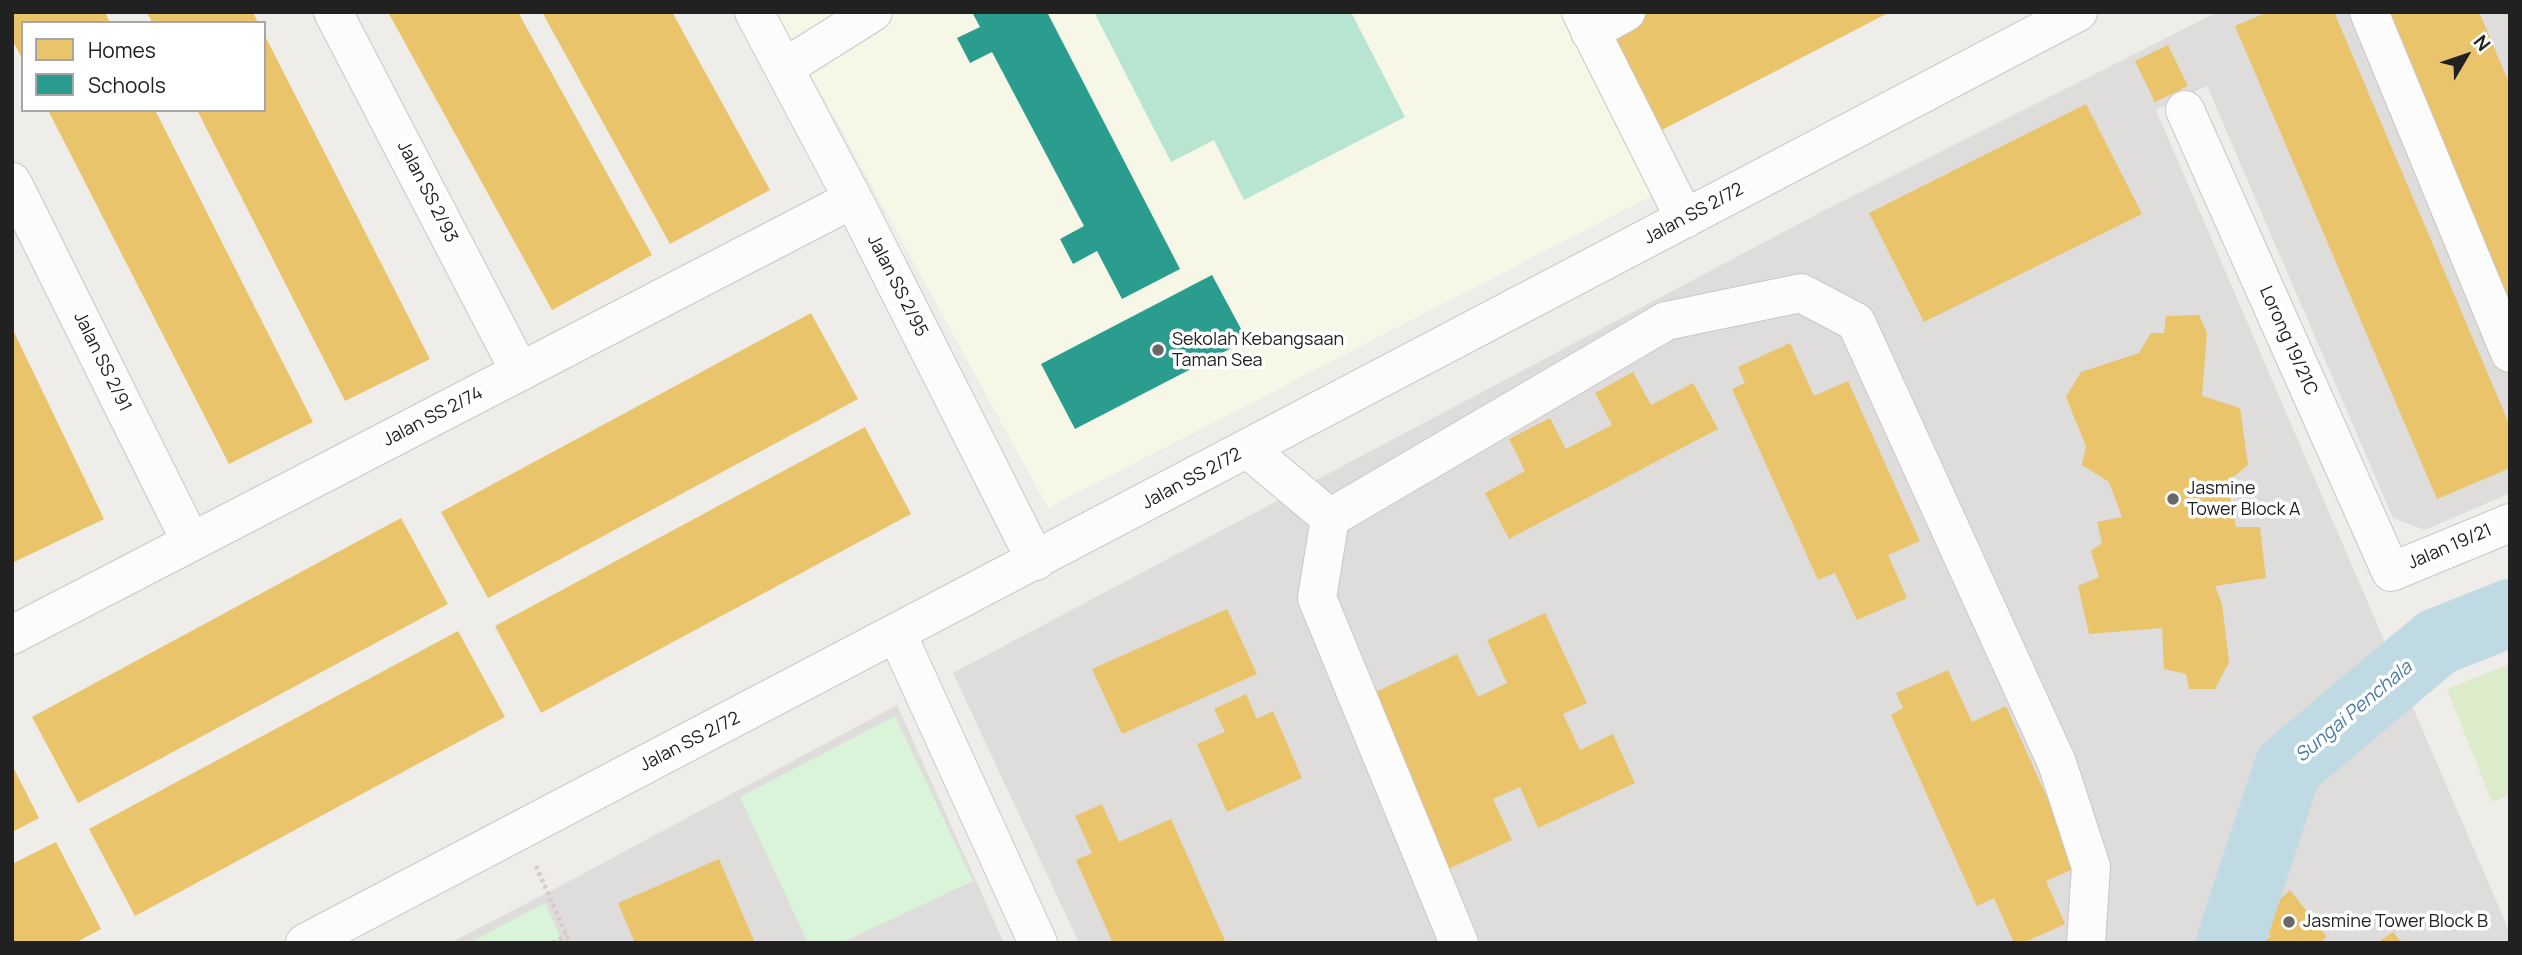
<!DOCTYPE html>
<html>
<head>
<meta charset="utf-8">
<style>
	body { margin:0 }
	#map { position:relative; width:2522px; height:955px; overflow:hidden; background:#efedea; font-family:Manrope,sans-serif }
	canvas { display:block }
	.frame { position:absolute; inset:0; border:14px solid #212121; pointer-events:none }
	.legend { position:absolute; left:21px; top:21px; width:245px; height:91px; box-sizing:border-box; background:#fff; border:2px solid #a6a6a6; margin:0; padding:9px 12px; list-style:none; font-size:21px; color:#212121 }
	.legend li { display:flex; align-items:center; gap:14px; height:35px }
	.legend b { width:35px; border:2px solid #a6a6a6 }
	.north { position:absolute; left:2431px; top:21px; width:70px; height:70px; -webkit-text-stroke:5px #fff; paint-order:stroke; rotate:51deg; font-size:19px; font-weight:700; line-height:28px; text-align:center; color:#212121 }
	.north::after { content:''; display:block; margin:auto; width:24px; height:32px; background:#212121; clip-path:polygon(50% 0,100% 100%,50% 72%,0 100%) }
</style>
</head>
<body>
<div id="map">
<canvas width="2522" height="955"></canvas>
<div class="frame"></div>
<ul class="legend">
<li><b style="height:19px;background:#e9c46a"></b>Homes</li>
<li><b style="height:19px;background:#2a9d8f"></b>Schools</li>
</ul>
<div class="north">N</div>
</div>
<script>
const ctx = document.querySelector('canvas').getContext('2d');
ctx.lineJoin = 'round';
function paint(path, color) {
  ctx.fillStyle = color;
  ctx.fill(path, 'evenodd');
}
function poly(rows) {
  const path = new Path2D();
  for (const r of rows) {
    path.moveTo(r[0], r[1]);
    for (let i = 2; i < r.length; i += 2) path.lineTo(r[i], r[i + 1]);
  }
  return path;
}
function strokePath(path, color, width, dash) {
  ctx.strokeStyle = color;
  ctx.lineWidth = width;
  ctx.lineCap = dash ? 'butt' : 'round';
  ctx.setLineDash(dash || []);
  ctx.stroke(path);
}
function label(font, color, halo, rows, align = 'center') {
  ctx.font = font + ' Manrope,sans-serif';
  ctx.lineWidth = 7;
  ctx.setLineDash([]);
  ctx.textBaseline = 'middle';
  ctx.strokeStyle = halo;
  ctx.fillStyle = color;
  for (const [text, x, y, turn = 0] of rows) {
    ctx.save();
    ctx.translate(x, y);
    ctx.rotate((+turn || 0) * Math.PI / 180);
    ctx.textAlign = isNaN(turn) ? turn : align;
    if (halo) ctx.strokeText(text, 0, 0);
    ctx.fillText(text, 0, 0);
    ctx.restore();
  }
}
paint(poly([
	[2218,12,2510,12,2510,493,2425,530,2393,518,2207,86,2156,110,2510,933,2510,943,1079,943,953,673,1823,211],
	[897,705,1004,943,450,943,562,885]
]), '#dedddb');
paint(poly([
	[777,12,1566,12,1659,192,1048,508]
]), '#f7f7e7');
paint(poly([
	[2510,664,2510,795,2492,802,2447,689]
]), '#dcebca');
paint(poly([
	[895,716,973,881,841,943,808,943,740,797],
	[545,903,563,943,469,943]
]), '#daf4da');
paint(poly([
	[1094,12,1351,12,1405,117,1244,200,1214,140,1171,162]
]), '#b7e5d1');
paint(poly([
	[12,12,105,12,110,23,23,23,23,60,12,40],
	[147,12,253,12,258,23,152,23],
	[388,12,518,12,652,255,552,310],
	[542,12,672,12,770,190,670,244],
	[1651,12,1890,12,1654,134,1603,37],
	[2268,12,2334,12,2510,426,2510,468,2437,499,2235,26],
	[2375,12,2479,12,2510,85,2510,330],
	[264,34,430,359,345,401,197,110,264,110],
	[2168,45,2188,86,2155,102,2135,61],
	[2086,104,2142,214,1924,322,1869,213],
	[48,110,155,110,313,422,229,464],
	[811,313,858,399,488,598,441,512],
	[2199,315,2207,333,2202,396,2240,408,2248,465,2227,482,2236,527,2260,527,2266,578,2215,586,2222,604,2229,662,2215,689,2189,689,2186,674,2164,669,2162,628,2089,634,2078,586,2099,577,2091,551,2102,543,2097,522,2122,517,2109,482,2082,465,2086,446,2066,397,2081,372,2139,353,2151,333,2164,333,2166,316],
	[12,328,104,519,12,563],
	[1790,343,1814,396,1848,381,1920,541,1888,555,1907,598,1857,620,1835,573,1818,580,1732,389,1745,383,1738,367],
	[1633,372,1651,405,1693,383,1718,429,1509,539,1485,493,1525,471,1509,439,1550,418,1566,449,1612,425,1595,393],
	[865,427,911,514,541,713,495,626],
	[401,518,448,604,78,803,32,717],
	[1227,609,1257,674,1122,734,1092,669],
	[1545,613,1587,703,1563,714,1580,750,1613,734,1635,783,1538,828,1520,787,1493,799,1512,840,1448,869,1367,696,1457,654,1478,697,1507,683,1487,640],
	[458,631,505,717,135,916,89,829],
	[1948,670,1972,722,2006,706,2078,867,2046,881,2065,924,2023,943,2014,943,1994,898,1977,906,1891,715,1903,708,1896,693],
	[1246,694,1257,719,1273,711,1302,778,1227,812,1197,744,1225,732,1214,709],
	[12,765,39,818,12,832],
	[1102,804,1119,842,1171,819,1226,943,1113,943,1076,860,1092,853,1075,816],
	[56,842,101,929,75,943,12,943,12,864],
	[719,859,755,943,635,943,618,903],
	[2290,890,2327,937,2319,943,2260,943,2271,936,2261,929,2264,914],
	[2393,932,2402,943,2377,943]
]), '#e9c46a');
paint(poly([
	[972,12,1047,12,1180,269,1122,299,1097,251,1073,264,1060,239,1084,226,992,52,970,63,957,38,980,27],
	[1212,275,1247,340,1075,429,1041,364]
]), '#2a9d8f');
strokePath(poly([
	[2230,943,2288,767,2437,642,2510,613]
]), '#bfdae2', 68);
const minor = poly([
	[333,12,520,372],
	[754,12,853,199,1036,561],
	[1581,12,1685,219],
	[2369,12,2510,353],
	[1590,32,1626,12],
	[784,68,873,12],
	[2185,110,2391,572,2510,523],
	[12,182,191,542],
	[1248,449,1330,518],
	[897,634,1038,943],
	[12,635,853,199],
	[305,943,2078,12],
	[1459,943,1317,598,1330,518,1666,321,1801,293,1856,322,2057,763,2091,867,2086,943]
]);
strokePath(minor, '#c8c7c6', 40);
strokePath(poly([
	[536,866,570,943],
	[553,943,567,935]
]), '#d8cac8', 4.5, [3.5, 3.5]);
strokePath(minor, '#fdfcfc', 38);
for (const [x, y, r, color] of [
	[1158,350,7,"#696867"],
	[2173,499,7,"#696867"],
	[2289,922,7,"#696867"]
]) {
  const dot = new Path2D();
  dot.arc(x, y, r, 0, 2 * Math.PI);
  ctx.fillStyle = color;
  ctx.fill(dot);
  strokePath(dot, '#fff', 2.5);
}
label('18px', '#212121', '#fff', [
	["Jalan SS 2/93",427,192,63],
	["Jalan SS 2/72",1694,214,-28],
	["Jalan SS 2/95",897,286,63],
	["Lorong 19/21C",2288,341,66],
	["Jalan SS 2/91",102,362,64],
	["Jalan SS 2/74",433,417,-27],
	["Jalan SS 2/72",1192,479,-28],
	["Jalan 19/21",2450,547,-23],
	["Jalan SS 2/72",690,742,-27]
]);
label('18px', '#212121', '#fff', [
	["Sekolah Kebangsaan",1172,340],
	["Taman Sea",1172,361],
	["Jasmine",2187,489],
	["Tower Block A",2187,510],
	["Jasmine Tower Block B",2303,922]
], 'left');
label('italic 19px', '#4b7aa9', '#fff', [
	["Sungai Penchala",2354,712,-40]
]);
</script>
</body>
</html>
